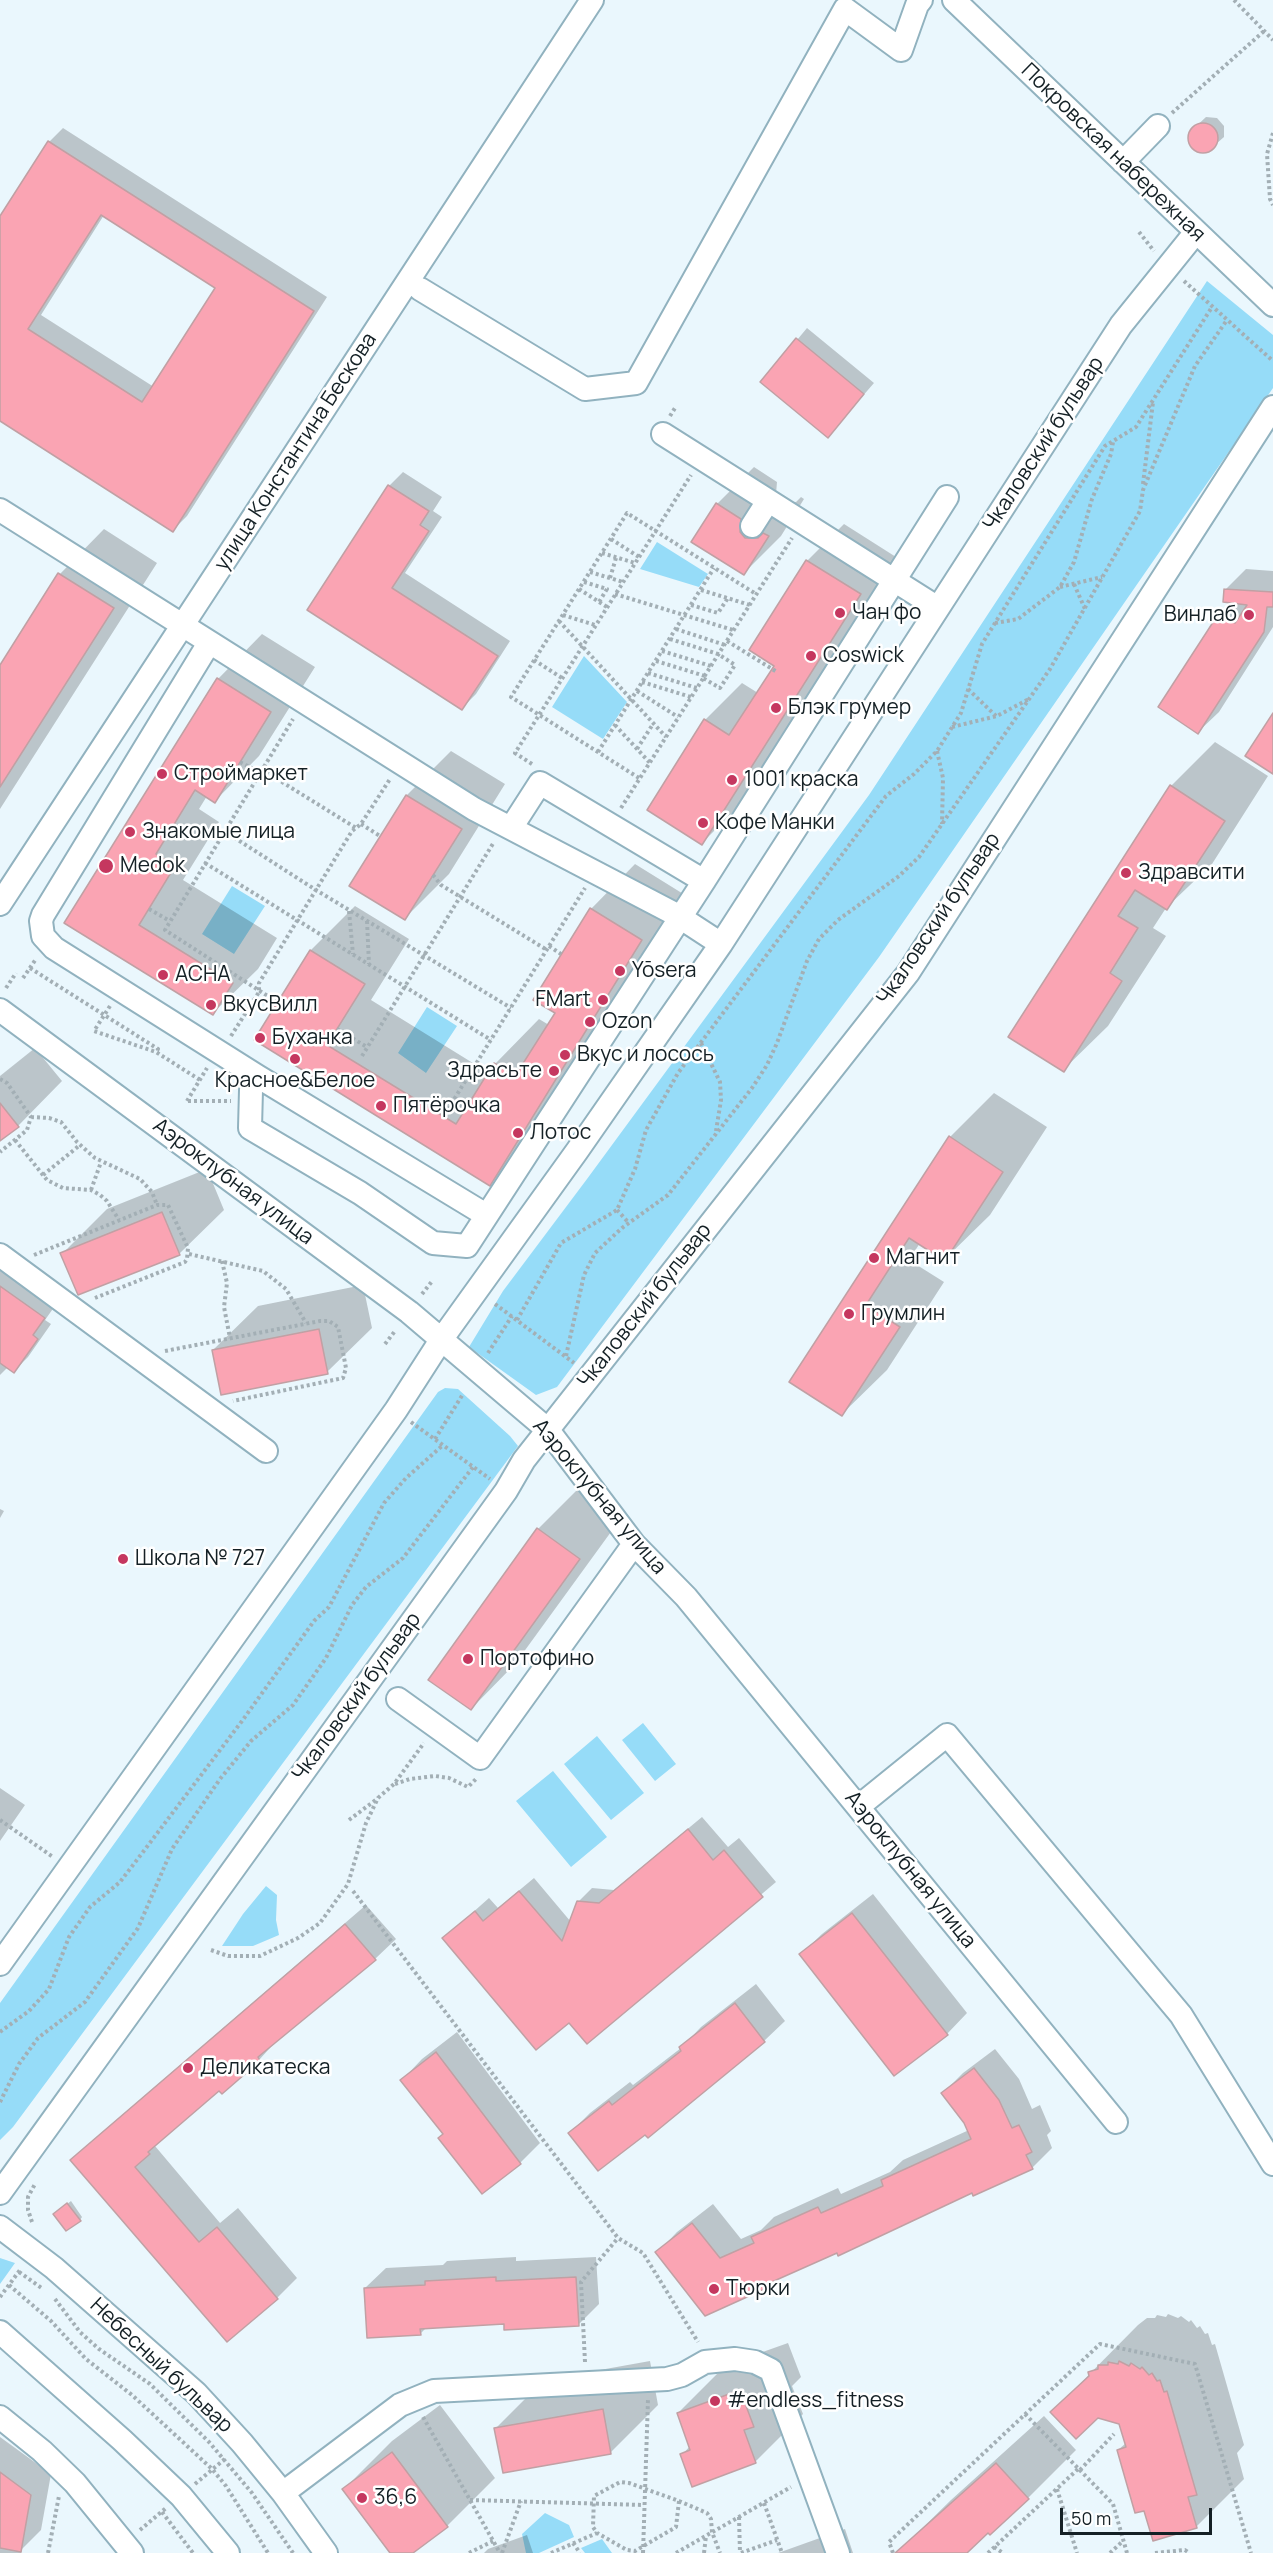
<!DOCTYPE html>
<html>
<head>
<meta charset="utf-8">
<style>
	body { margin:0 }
	#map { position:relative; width:1273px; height:2553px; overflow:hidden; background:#eaf7fd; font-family:Manrope,sans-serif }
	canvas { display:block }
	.scale { position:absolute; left:1060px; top:2508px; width:152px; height:27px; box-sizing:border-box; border:3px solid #142025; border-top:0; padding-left:8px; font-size:18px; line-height:21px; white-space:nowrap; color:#142025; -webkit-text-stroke:4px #fff; paint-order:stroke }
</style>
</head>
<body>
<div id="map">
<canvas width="1273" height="2553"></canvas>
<div class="scale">50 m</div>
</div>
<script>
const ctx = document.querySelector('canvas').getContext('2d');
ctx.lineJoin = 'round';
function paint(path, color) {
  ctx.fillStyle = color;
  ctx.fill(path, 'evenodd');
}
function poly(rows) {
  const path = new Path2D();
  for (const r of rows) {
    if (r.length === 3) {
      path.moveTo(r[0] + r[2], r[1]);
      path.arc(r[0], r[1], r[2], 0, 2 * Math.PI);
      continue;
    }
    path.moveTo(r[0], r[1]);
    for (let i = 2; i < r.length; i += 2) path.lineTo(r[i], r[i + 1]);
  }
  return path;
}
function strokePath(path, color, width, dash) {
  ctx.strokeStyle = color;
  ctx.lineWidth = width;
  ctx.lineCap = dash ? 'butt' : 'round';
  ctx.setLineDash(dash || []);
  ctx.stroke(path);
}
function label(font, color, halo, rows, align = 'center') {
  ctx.font = font + ' Manrope,sans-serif';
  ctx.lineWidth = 5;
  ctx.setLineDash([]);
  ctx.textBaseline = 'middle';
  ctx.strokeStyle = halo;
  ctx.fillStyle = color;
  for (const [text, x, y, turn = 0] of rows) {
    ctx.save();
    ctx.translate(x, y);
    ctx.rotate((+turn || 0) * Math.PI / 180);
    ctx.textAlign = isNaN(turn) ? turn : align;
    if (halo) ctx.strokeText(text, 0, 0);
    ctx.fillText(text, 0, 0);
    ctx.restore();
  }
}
paint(poly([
	[1207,281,1273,335,1273,388,879,957,557,1387,536,1395,469,1347,503,1291,587,1179,869,795],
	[657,542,708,574,699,587,640,569],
	[584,656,627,702,603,739,552,707],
	[232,886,265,906,234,954,202,934],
	[427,1007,457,1026,426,1073,398,1053],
	[445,1388,458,1389,510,1436,518,1446,13,2127,0,2140,0,2003,438,1392],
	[643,1723,676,1764,655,1781,622,1740],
	[597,1736,644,1793,611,1820,564,1764],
	[553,1771,607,1837,571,1867,516,1801],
	[266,1886,277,1895,276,1920,279,1935,253,1946,222,1946,243,1914],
	[0,2258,15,2263,0,2284],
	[545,2513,569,2525,574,2537,539,2553,526,2553,522,2534],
	[602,2539,612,2553,585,2553,581,2548]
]), '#96dcf8');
paint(poly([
	[1206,117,1217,118,1224,126,1224,137,1208,151,1198,151,1190,143,1190,132],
	[63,128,327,297,187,516,173,530,0,419,0,218,49,142],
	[104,215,217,288,154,387,41,315],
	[807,328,874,383,828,436,762,382],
	[754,467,777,482,776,494,782,501,796,502,801,497,804,499,781,536,744,573,717,504],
	[403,472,442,497,433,511,442,517,405,573,510,641,476,694,462,708,309,610,389,486],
	[844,524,896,557,739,806,702,843,705,720,742,683,758,693,776,665,807,561],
	[104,529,157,563,0,809,0,683,3,662,60,574],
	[1246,569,1273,571,1273,627,1219,712,1198,732,1220,614,1233,602,1225,590],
	[262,634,315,667,259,756,215,801,207,796,199,809,219,822,183,880,277,938,258,969,213,1013,67,923,218,679],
	[1215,742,1268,776,1212,864,1166,908,1153,928,1166,936,1108,1026,1063,1070,1011,1037,1171,786],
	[451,751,505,784,449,874,405,918,351,885,407,795],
	[635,864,685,895,534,1140,490,1184,256,1040,311,950,355,906,409,939,371,1000,489,1073,495,1064,539,1019,549,1025,557,1012,591,909],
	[35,1048,62,1081,18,1126,0,1139,0,1076],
	[994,1093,1047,1127,990,1215,945,1259,920,1243,909,1260,944,1282,887,1370,842,1414,791,1382,950,1137],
	[207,1169,224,1210,179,1254,62,1254,107,1209],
	[0,1263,57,1303,45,1320,51,1324,28,1357,14,1371,8,1367,0,1375],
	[363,1285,372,1328,327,1372,213,1350,258,1306],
	[583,1484,624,1514,515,1664,471,1709,430,1679,538,1529],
	[0,1509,4,1511,0,1518],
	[0,1788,25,1805,0,1841],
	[702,1817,728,1847,739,1838,776,1882,587,2042,569,2020,444,1938,489,1898,498,1908,534,1878,571,1922,578,1902,592,1888,614,1890],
	[873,1894,967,2013,947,2034,801,1954,822,1934],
	[366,1905,396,1939,375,1959,279,2038,259,2060,222,2092,220,2089,155,2146,220,2223,238,2208,297,2278,277,2298,72,2160,93,2140],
	[756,1984,785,2021,764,2041,646,2133,570,2133,590,2113,630,2082,633,2085,681,2048,701,2027],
	[457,2032,540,2143,520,2163,444,2134,402,2080,422,2059],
	[995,2049,1019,2079,1032,2109,1040,2105,1051,2131,1047,2135,1052,2148,1032,2168,972,2191,772,2280,766,2287,657,2253,677,2232,713,2204,741,2239,761,2230,774,2217,838,2188,841,2194,890,2172,903,2160,969,2130,943,2093,963,2073],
	[71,2201,82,2217,80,2220,58,2211],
	[516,2257,516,2261,596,2257,599,2304,578,2325,505,2323,427,2327,420,2334,365,2288,386,2268,443,2265,447,2261],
	[1168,2314,1178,2318,1181,2316,1189,2322,1191,2320,1197,2328,1200,2326,1205,2334,1208,2333,1212,2345,1215,2344,1244,2445,1237,2453,1244,2479,1196,2527,1145,2509,1118,2450,1126,2443,1120,2423,1098,2416,1052,2412,1138,2325,1147,2318,1155,2318,1157,2315,1166,2317],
	[788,2343,801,2377,792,2386,803,2414,755,2462,682,2455,690,2446,678,2413,726,2365],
	[650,2361,658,2405,610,2453,496,2428,544,2380],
	[440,2405,495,2478,447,2526,410,2553,392,2553,344,2489,392,2441],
	[1044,2416,1076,2450,1028,2498,966,2553,908,2553,903,2547,951,2500],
	[0,2437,51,2474,41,2530,22,2549,21,2553,0,2553],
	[845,2529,853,2553,778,2553],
	[527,2535,533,2553,484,2553,488,2549]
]), '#0003');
const building = poly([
	[1203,138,15],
	[48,141,314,311,173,532,0,421,0,216,48,141],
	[101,215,215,288,142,402,28,329,101,215],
	[796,338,864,394,828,438,760,382,796,338],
	[388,485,429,511,420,525,429,531,392,588,498,656,462,710,307,610,388,485],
	[716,503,741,519,740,532,745,538,758,538,763,533,769,536,744,575,691,542,716,503],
	[806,560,861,594,702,845,647,810,704,719,729,735,774,666,749,650,806,560],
	[58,573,114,608,0,787,0,665,58,573],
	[1224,589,1273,592,1273,607,1267,607,1264,632,1198,734,1158,707,1219,613,1235,623,1247,605,1223,602,1224,589],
	[217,678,271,712,215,803,195,790,156,854,175,866,139,925,233,983,213,1015,64,923,217,678],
	[1273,713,1273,774,1245,756,1273,713],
	[1170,785,1225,821,1167,910,1135,890,1118,916,1138,928,1110,973,1122,981,1064,1072,1008,1037,1170,785],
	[406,795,462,829,405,920,349,886,406,795],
	[590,908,642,940,490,1186,254,1040,310,950,365,984,327,1045,456,1124,494,1063,515,1076,555,1013,533,1000,590,908],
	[0,1103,19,1127,0,1141,0,1103],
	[949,1136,1003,1172,945,1261,909,1238,866,1305,900,1327,842,1416,789,1382,949,1136],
	[162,1212,180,1255,78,1295,60,1253,162,1212],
	[0,1286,45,1318,33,1335,38,1339,14,1373,0,1363,0,1286],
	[319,1329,328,1374,221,1395,212,1350,319,1329],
	[537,1528,580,1559,471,1710,428,1680,537,1528],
	[688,1829,713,1860,724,1850,763,1897,587,2044,569,2023,536,2050,442,1938,475,1911,483,1921,519,1891,562,1941,577,1901,599,1903,688,1829],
	[852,1913,948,2035,894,2076,799,1954,852,1913],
	[345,1924,376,1960,258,2057,260,2061,222,2094,219,2091,148,2152,150,2154,135,2167,199,2242,217,2227,278,2299,227,2342,70,2160,345,1924],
	[735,2003,765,2042,648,2138,645,2135,598,2171,568,2133,609,2101,612,2105,681,2051,679,2047,735,2003],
	[436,2052,521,2164,482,2194,438,2138,443,2134,400,2080,436,2052],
	[974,2068,999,2100,1012,2128,1019,2125,1032,2152,1026,2155,1033,2169,973,2196,972,2193,838,2256,837,2253,765,2285,767,2288,705,2316,655,2252,692,2223,720,2258,754,2243,751,2237,818,2207,821,2213,883,2186,881,2180,971,2139,964,2123,941,2093,974,2068],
	[67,2203,81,2221,66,2231,53,2214,67,2203],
	[496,2277,496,2281,576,2277,579,2326,504,2330,504,2324,420,2329,421,2335,367,2338,364,2288,425,2285,425,2281,496,2277],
	[1119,2361,1129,2366,1131,2363,1140,2369,1142,2367,1149,2375,1152,2373,1157,2381,1160,2380,1164,2392,1167,2391,1197,2495,1188,2497,1197,2528,1153,2541,1144,2511,1135,2513,1117,2450,1126,2447,1119,2424,1098,2418,1076,2439,1050,2412,1089,2376,1088,2372,1098,2369,1098,2365,1108,2365,1108,2362,1118,2364,1119,2361],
	[740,2390,754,2427,744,2430,756,2463,692,2487,680,2454,690,2450,677,2413,740,2390],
	[603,2409,611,2454,503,2473,494,2428,603,2409],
	[392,2452,448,2527,413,2553,390,2553,342,2489,392,2452],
	[996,2463,1029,2499,990,2535,988,2533,967,2553,895,2553,996,2463],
	[0,2472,31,2495,21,2552,0,2548,0,2472]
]);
paint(building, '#faa4b3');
strokePath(building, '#c1a0a4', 1.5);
const minor = poly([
	[954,0,1273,305],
	[1123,162,1158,126],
	[420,289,585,389,636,383,845,9,901,50,917,5,921,0],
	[663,434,938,608],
	[0,510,474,809,675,914,721,944],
	[752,526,768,501],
	[209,643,43,915,41,921,43,936,54,948,257,1076,486,1215],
	[511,828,540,783,704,881],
	[0,904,592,0],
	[0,1010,409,1312,548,1430,634,1544,686,1597,1116,2122],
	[257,1076,251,1090,250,1128,360,1193,433,1243,467,1246,704,881,947,497],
	[0,1255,266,1451],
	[398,1699,480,1758,634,1544],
	[858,1807,947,1735,1181,2015,1273,2164],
	[0,1964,396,1410,441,1340,577,1151,721,944,1121,325,1196,232],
	[0,2193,506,1491,524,1460,908,973,1273,407],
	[0,2227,54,2268,196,2393,242,2443,283,2493,326,2553],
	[0,2332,122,2440,181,2496,228,2553],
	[0,2417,42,2451,75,2483,132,2553],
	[283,2493,400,2405,434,2391,667,2379,682,2375,705,2362,735,2359,755,2362,771,2370,838,2553]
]);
strokePath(minor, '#91b2bf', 26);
strokePath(poly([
	[1234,0,1273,40],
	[1172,113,1264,31],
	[1273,133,1267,154,1270,199,1273,205],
	[1139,232,1154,251],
	[1184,281,1273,361],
	[670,416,675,408],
	[1143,484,1153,402],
	[611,539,639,557],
	[602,553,635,563],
	[590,572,623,582],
	[610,578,616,558],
	[584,582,607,589,599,602],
	[1074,584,1085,609],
	[1060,587,1102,577],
	[579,589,607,607],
	[701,590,750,605],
	[615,594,733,630],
	[691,605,718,613,728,598],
	[563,615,595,625],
	[559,621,666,737],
	[995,623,1018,619,1060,587,1074,562,1092,499,1111,454,1113,442],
	[676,629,725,645],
	[670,639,718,654,735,665,720,688,703,678],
	[727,641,777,672],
	[662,651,711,666],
	[534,660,562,678],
	[656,661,705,676],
	[648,673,697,688],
	[642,682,691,697],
	[968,689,996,716],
	[637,691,678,717],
	[615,725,650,763],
	[952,727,997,716,1029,699],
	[637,749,653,724],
	[937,751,943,778,942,824],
	[598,752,714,568],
	[240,762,259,772],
	[532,764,515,753,691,475],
	[261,769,356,828],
	[639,778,511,697,579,589,627,513,756,594],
	[621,808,792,538],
	[361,824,380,836],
	[224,831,316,890,511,1008],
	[205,863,491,1040],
	[433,875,441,885,547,950],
	[149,909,170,921],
	[349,911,353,954],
	[367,921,369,964],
	[549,946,561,954],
	[30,968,158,1049,156,1052,200,1080],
	[23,978,36,959],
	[6,988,16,973],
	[277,1002,165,930,293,719],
	[110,1006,94,1031,156,1052],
	[337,1029,367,1047],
	[231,1036,259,992,259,983,352,831,361,824,390,779],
	[701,1043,720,1082,721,1100,716,1131],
	[362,1056,494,842],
	[0,1079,7,1083,31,1117,27,1130,0,1152],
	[187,1101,207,1068],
	[188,1101,231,1101],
	[454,1101,466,1108],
	[448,1109,585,888],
	[31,1117,49,1118,61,1122,77,1142,95,1158,140,1179,152,1192,157,1205],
	[15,1140,47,1180,63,1188,91,1190,100,1195,107,1201,119,1220],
	[43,1175,80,1145],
	[91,1190,101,1162],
	[617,1210,629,1223],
	[189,1254,263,1271,286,1289,306,1323],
	[34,1255,157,1205,168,1205,188,1248,187,1259,185,1262,95,1298],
	[222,1261,227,1283,224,1307,230,1338],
	[422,1294,433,1280],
	[495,1304,574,1363],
	[517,1320,561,1243,617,1210,635,1169,646,1130,678,1073,886,796,914,774,937,751,961,713,982,644,1105,446,1136,427,1212,307],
	[385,1344,395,1331],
	[165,1351,320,1321,329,1321,338,1327,346,1368,343,1378,233,1401],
	[488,1353,512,1316],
	[566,1356,584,1275,595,1253,622,1228,668,1195,752,1088,767,1065,777,1043,807,961,819,939,838,920,899,876,919,857,1050,669,1140,511,1143,490,1195,366,1227,320],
	[411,1422,490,1479],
	[435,1439,463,1394],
	[395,1784,410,1779,435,1776,449,1778,468,1787,477,1778],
	[0,1820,53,1857],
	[349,1820,377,1799],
	[353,1891,618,2238,643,2253,698,2342],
	[211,1950,228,1956,260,1956,298,1938,320,1923,348,1884,366,1823,378,1798,394,1784,424,1743],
	[0,2032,29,2011,49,1989,69,1937,90,1907,120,1882,143,1852,242,1721,314,1621,329,1607,384,1503,406,1478,443,1445],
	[0,2102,19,2064,38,2038,85,2002,138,1928,172,1849,220,1779,251,1741,293,1705,326,1658,352,1605,366,1587,403,1558,473,1467],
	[32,2222,28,2210,28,2197,35,2184],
	[19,2272,43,2289],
	[9,2285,51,2321,86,2359,132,2395,212,2469,226,2486,268,2553],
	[0,2297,20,2270],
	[55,2299,80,2332,99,2349,150,2384,209,2442,252,2493,293,2553],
	[585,2362,581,2282,618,2238],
	[1025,2414,1113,2504,1127,2553],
	[423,2417,500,2553],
	[1080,2470,1114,2434],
	[195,2484,226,2458],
	[1057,2489,1077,2553],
	[470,2500,644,2505],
	[679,2501,676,2527,635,2551,627,2550,597,2533,593,2527,594,2496,620,2482,629,2483,679,2501,707,2513,711,2519,712,2532,720,2553],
	[764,2503,782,2553],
	[162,2512,193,2553],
	[739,2517,740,2553],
	[140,2530,166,2508],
	[573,2543,580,2553],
	[994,2547,1003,2553],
	[48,2553,59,2496],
	[469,2553,493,2541],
	[502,2553,521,2501],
	[551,2553,597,2533],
	[643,2553,648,2399],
	[676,2553,791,2487],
	[704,2553,706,2536],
	[741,2553,777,2540],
	[893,2553,889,2542,1100,2344,1195,2364,1251,2553],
	[988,2553,1078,2469],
	[1110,2553,1123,2541],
	[1155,2553,1185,2550,1189,2553]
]), '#a3afb5', 4, [3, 3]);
strokePath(minor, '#fff', 22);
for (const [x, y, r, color] of [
	[840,613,6,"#c5375f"],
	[1249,615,6,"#c5375f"],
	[811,656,6,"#c5375f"],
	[776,708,6,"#c5375f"],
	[162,774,6,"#c5375f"],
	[732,780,6,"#c5375f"],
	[703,823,6,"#c5375f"],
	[130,832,6,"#c5375f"],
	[106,866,8,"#c5375f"],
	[1126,873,6,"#c5375f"],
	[620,971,6,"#c5375f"],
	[163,975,6,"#c5375f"],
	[603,1000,6,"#c5375f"],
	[211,1005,6,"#c5375f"],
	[590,1022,6,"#c5375f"],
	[260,1038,6,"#c5375f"],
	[565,1055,6,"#c5375f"],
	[295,1059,6,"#c5375f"],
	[554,1071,6,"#c5375f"],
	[381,1106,6,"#c5375f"],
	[518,1133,6,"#c5375f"],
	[874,1258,6,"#c5375f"],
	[849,1314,6,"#c5375f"],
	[123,1559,6,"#c5375f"],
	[468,1659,6,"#c5375f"],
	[188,2068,6,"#c5375f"],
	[714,2289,6,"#c5375f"],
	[715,2401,6,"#c5375f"],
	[362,2498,6,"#c5375f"]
]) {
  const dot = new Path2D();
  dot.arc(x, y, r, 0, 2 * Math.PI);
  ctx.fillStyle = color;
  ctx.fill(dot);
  strokePath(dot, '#fff', 2);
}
label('21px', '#142025', '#fff', [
	["Покровская набережная",1113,153,44],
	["Чкаловский бульвар",1044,444,-57],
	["улица Константина Бескова",296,452,-57],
	["Чкаловский бульвар",939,919,-56],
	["Аэроклубная улица",233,1182,37],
	["Чкаловский бульвар",645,1306,-52],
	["Аэроклубная улица",599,1497,50],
	["Чкаловский бульвар",357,1697,-54],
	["Аэроклубная улица",910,1870,51],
	["Небесный бульвар",161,2366,43]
]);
label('21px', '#142025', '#fff', [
	["Чан фо",852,613],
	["Винлаб",1237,615,"right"],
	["Coswick",823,656],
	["Блэк грумер",788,708],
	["Строймаркет",174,774],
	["1001 краска",744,780],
	["Кофе Манки",715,823],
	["Знакомые лица",142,832],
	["Medok",120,866],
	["Здравсити",1138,873],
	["Yōsera",632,971],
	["АСНА",175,975],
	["FMart",591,1000,"right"],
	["ВкусВилл",223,1005],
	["Ozon",602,1022],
	["Буханка",272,1038],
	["Вкус и лосось",577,1055],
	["Здрасьте",542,1071,"right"],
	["Красное&Белое",295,1081,"center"],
	["Пятёрочка",393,1106],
	["Лотос",530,1133],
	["Магнит",886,1258],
	["Грумлин",861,1314],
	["Школа № 727",135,1559],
	["Портофино",480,1659],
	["Деликатеска",200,2068],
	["Тюрки",726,2289],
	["#endless_fitness",727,2401],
	["36,6",374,2498]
], 'left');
</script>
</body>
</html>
